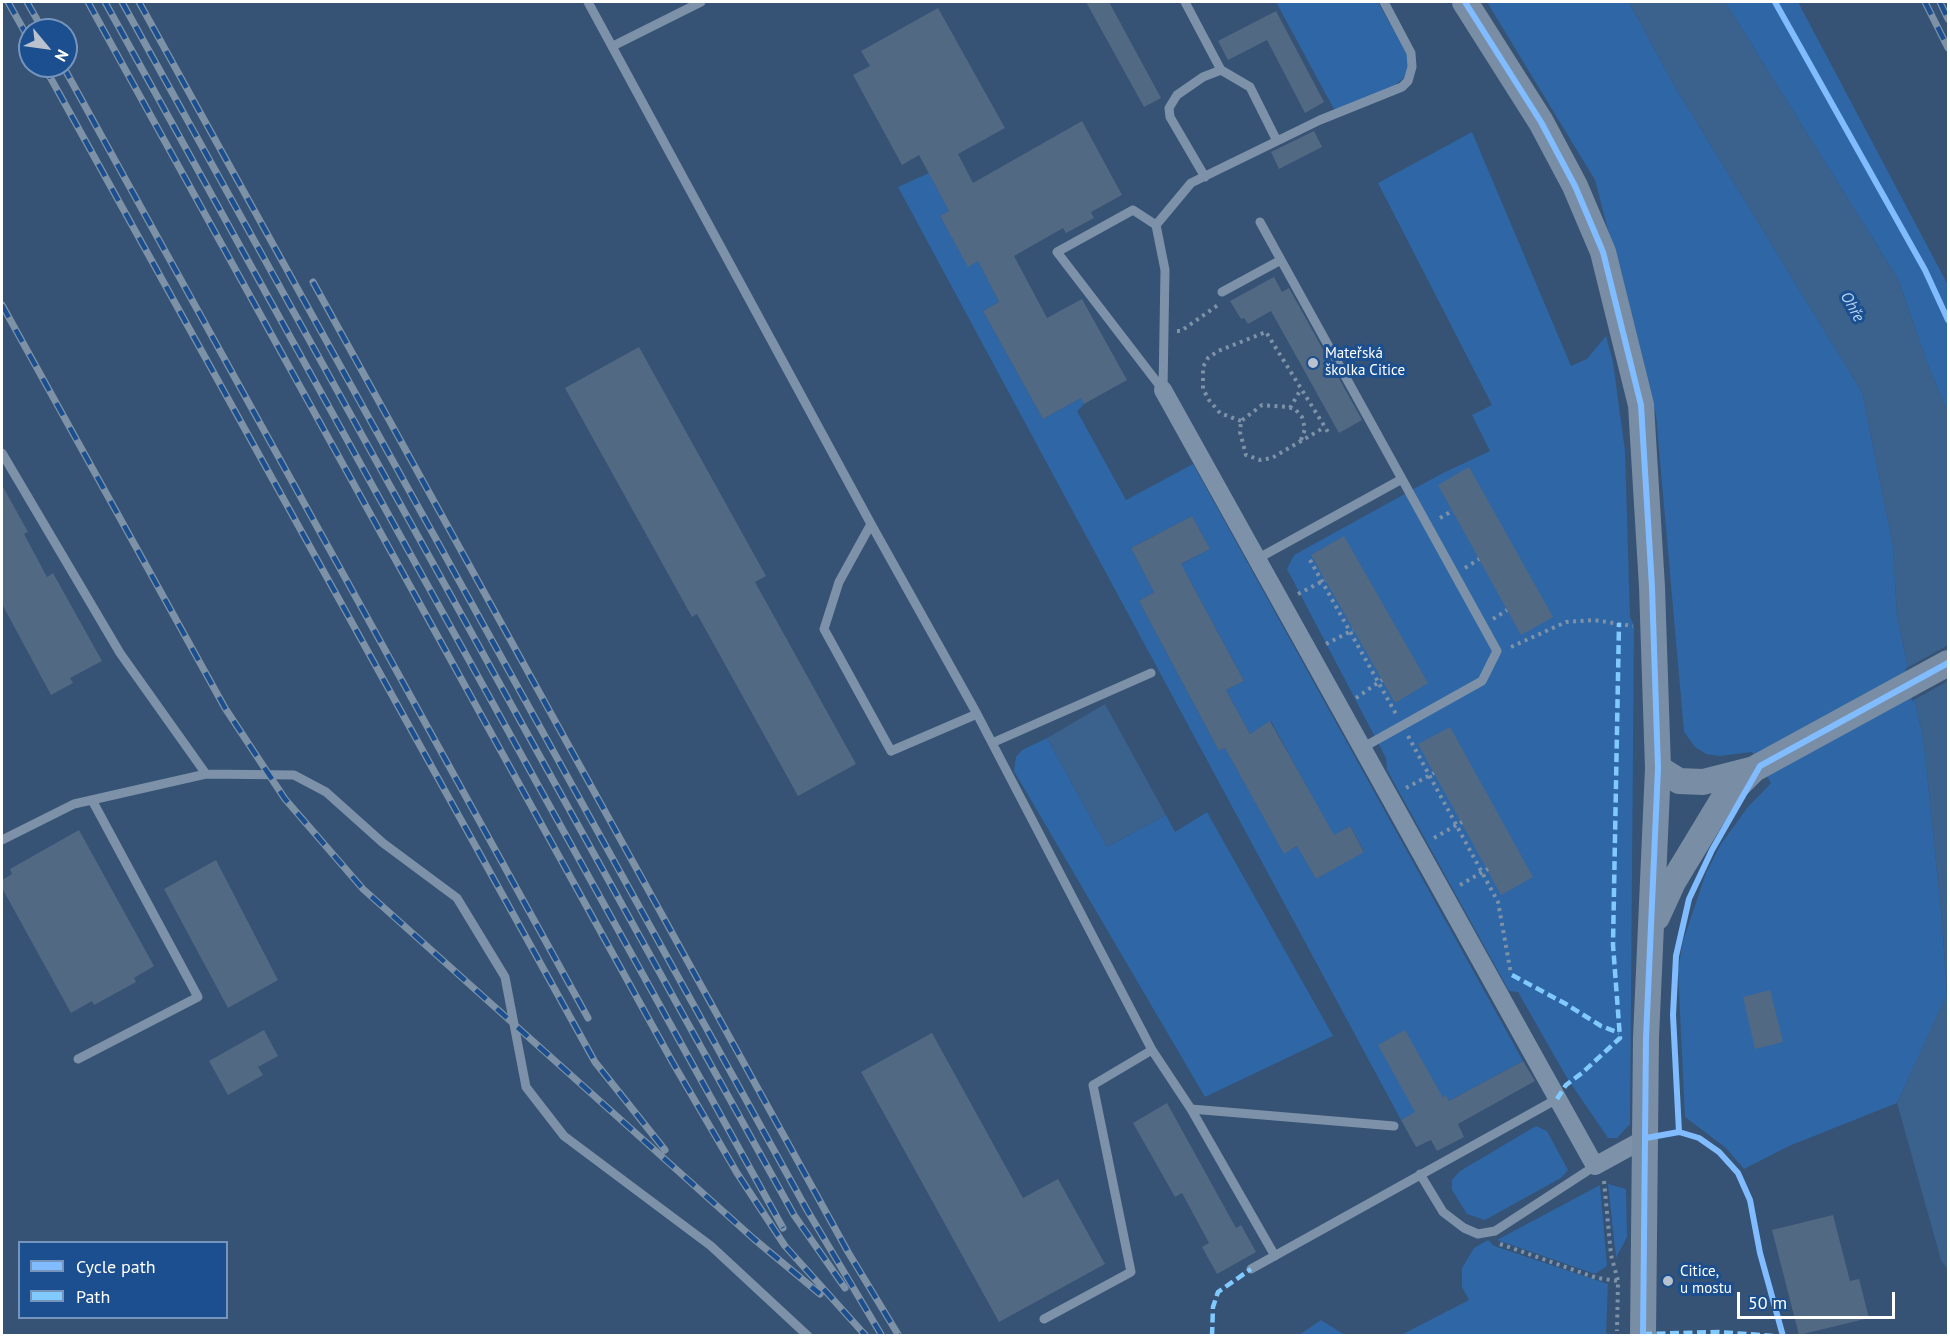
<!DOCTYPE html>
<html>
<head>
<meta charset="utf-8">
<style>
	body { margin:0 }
	#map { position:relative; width:1950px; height:1337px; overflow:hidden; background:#365274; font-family:"PT Sans",sans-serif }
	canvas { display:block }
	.frame { position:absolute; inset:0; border:3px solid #fff; pointer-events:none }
	.legend { position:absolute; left:18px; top:1241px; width:210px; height:78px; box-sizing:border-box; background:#1b4f8f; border:2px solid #7695bc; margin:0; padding:8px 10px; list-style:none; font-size:18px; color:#fff }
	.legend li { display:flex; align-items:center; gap:12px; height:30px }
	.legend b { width:30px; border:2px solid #7695bc }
	.north { position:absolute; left:18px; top:18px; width:60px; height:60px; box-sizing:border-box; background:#1b4f8f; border:2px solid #7695bc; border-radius:50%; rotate:119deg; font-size:16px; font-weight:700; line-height:24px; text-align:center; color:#fff }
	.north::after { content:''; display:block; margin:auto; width:21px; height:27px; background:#b9c2ce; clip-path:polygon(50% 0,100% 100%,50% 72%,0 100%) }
	.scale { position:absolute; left:1737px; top:1292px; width:158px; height:27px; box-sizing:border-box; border:3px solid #fff; border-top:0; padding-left:8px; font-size:18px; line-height:21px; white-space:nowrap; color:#fff; -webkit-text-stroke:4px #1b4f8f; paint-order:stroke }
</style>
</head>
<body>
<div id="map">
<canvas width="1950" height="1337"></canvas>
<div class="frame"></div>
<ul class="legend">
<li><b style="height:8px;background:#80bcff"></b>Cycle path</li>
<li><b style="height:8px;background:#80caff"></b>Path</li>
</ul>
<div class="north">N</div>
<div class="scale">50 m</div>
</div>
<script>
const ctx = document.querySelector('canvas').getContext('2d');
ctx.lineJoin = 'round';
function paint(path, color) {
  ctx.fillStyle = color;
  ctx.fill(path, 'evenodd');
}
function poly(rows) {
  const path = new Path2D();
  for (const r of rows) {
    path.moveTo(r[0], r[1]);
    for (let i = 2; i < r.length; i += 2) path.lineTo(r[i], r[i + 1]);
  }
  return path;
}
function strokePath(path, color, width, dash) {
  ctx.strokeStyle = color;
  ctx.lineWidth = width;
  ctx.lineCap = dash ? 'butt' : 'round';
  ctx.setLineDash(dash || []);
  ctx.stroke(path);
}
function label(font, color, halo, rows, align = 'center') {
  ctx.font = font + ' "PT Sans",sans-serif';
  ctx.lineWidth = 6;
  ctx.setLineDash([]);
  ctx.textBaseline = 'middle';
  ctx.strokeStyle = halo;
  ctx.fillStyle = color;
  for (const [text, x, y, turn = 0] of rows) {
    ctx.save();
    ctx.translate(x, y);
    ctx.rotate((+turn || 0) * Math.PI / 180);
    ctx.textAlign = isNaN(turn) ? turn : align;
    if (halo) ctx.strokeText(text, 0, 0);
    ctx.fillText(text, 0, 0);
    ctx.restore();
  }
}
paint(poly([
	[1276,2,1378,2,1408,56,1408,68,1404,78,1391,88,1335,111],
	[1487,2,1629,2,1674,85,1862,392,1893,546,1897,616,1924,743,1942,921,1947,995,1897,1103,1789,1146,1744,1169,1726,1148,1685,1117,1678,970,1683,941,1706,873,1721,844,1747,808,1771,783,1752,752,1720,756,1706,754,1695,747,1684,732,1656,415,1595,180],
	[1725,2,1798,2,1948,285,1948,413,1928,365,1898,279],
	[1472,132,1571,366,1587,359,1606,336,1613,362,1625,451,1630,617,1634,626,1630,1124,1617,1138,1608,1138,1567,1078,1518,992,1509,991,1387,770,1386,758,1287,569,1294,555,1441,474,1490,451,1472,415,1492,405,1378,183],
	[929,173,949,211,940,216,968,266,978,261,999,302,983,311,1043,419,1081,398,1084,404,1077,411,1126,500,1193,464,1523,1061,1449,1101,1446,1096,1401,1120,898,187],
	[1192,516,1210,549,1174,568,1187,575,1244,681,1226,690,1250,734,1271,721,1333,836,1350,826,1364,851,1316,879,1302,854,1302,844,1284,853,1225,748,1219,751,1139,601,1154,592,1131,548],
	[1047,738,1107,847,1166,815,1175,832,1207,812,1333,1036,1205,1097,1014,771,1016,757,1022,750],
	[1536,1126,1547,1131,1568,1170,1561,1178,1485,1220,1467,1214,1452,1190,1452,1180,1460,1171],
	[1608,1184,1626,1189,1627,1237,1616,1258],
	[1600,1185,1607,1266,1595,1274,1497,1240],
	[1488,1240,1494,1246,1608,1284,1606,1333,1614,1335,1401,1335,1469,1300,1462,1287,1462,1268,1474,1248],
	[1321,1320,1345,1335,1299,1335]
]), '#2f66a5');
paint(poly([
	[1629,2,1725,2,1898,279,1928,365,1948,413,1948,1270,1941,1260,1897,1103,1947,994,1942,921,1924,743,1897,616,1893,546,1862,392,1674,85],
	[1105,704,1166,815,1107,847,1047,738]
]), '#3b618d');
paint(poly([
	[1948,645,1948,681,1912,701,1905,669]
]), '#365274');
paint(poly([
	[1086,2,1109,2,1161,98,1144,107],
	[938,8,1005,128,958,154,973,183,1082,121,1122,195,1091,212,1094,218,1066,233,1063,228,1014,256,1047,318,1082,299,1127,380,1084,404,1081,398,1043,419,983,311,999,302,978,261,968,267,940,216,949,211,919,155,902,165,853,75,870,66,861,51],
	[1276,11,1324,102,1305,113,1267,40,1228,60,1218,41],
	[1314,131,1322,147,1279,169,1271,152],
	[1274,277,1282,292,1289,288,1362,420,1339,433,1271,311,1248,324,1244,318,1241,319,1230,301],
	[639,347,766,576,755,582,856,764,798,796,697,614,692,617,565,388],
	[1469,467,1553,617,1521,635,1438,485],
	[2,485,28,532,24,534,47,577,53,573,102,661,70,678,73,683,51,695,2,604],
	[1192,516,1210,549,1181,564,1244,681,1226,690,1250,734,1270,721,1334,835,1350,826,1364,852,1316,879,1297,846,1284,854,1225,748,1219,751,1139,601,1154,592,1131,548],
	[1344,536,1428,683,1395,703,1311,555],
	[1450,727,1533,877,1501,895,1418,744],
	[79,830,154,966,134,978,136,982,94,1005,92,1001,71,1013,2,888,2,880,12,874,10,869],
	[216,860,278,980,228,1008,164,889],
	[1770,990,1783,1042,1755,1049,1743,997],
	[264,1030,278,1056,258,1067,263,1075,228,1095,209,1061],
	[1405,1030,1443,1098,1446,1095,1449,1101,1523,1061,1535,1081,1458,1124,1464,1137,1437,1151,1431,1140,1416,1147,1401,1120,1415,1112,1378,1045],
	[932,1033,1023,1198,1058,1179,1105,1264,999,1322,861,1072],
	[1167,1103,1236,1228,1241,1225,1256,1252,1217,1274,1202,1247,1209,1243,1182,1193,1175,1197,1133,1123],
	[1833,1215,1850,1281,1859,1279,1869,1318,1799,1335,1772,1230]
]), '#526984');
strokePath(poly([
	[1177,331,1181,331,1218,305],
	[1290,408,1301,389],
	[1241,421,1220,413,1209,400,1203,389,1203,367,1208,358,1218,351,1266,332,1328,432],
	[1301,440,1305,429,1302,417,1295,409,1287,407,1262,405,1241,421,1240,432,1246,455,1260,460,1272,458,1325,427],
	[1440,518,1452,511],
	[1310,560,1396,714],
	[1465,568,1479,559],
	[1298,594,1325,580],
	[1493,619,1507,610],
	[1326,644,1353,630],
	[1511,647,1566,622,1594,620,1633,626],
	[1356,698,1382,680],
	[1408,736,1498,902,1511,974],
	[1406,788,1434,773],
	[1434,838,1462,822],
	[1460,885,1488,869],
	[1604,1181,1611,1255,1618,1281],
	[1500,1244,1597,1278,1618,1281,1617,1331]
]), '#7d92a8', 4, [3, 4.5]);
strokePath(poly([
	[588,2,871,524,977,714,1152,1050],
	[1185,2,1221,70,1250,87,1277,141],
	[613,46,701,2],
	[1205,177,1170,117,1169,108,1177,95,1203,77,1221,70],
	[1133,210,1156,225,1165,270,1163,390,1057,252,1133,210],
	[1260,222,1402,479],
	[1156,225,1191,183,1320,120,1402,87,1408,81,1412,67,1411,53,1384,2],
	[1222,292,1281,260],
	[2,453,120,653,206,774],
	[871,524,839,582,824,629,891,751,977,714],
	[1257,559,1402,479,1497,651,1482,681,1362,748],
	[992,743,1151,673],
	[2,840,74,804,206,774,294,775,326,792,383,843,457,898,505,977,526,1087,564,1136,711,1246,808,1336],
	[78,1059,198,997,92,800],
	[1191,1109,1275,1256],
	[1420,1174,1443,1212,1464,1228,1478,1234,1495,1231,1595,1166],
	[1251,1269,1557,1099],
	[1044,1319,1131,1272,1093,1085,1152,1050,1191,1109,1394,1126]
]), '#7d92a8', 9);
strokePath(poly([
	[1163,390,1595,1166,1646,1138]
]), '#7d92a8', 18);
strokePath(poly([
	[1465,2,1541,122,1575,186,1603,252,1641,405,1652,587,1658,768,1646,1038,1643,1336],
	[1658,768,1679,781,1703,782,1754,769,1948,663],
	[1657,917,1673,882,1722,801,1754,769]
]), '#798da4', 26);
const rail = poly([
	[8,2,30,41],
	[27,2,43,30],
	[88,2,673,1063,737,1173,785,1246,866,1336],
	[105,2,783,1228],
	[122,2,794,1215,845,1288],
	[139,2,807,1210,882,1336],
	[1925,2,1948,48],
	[1940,2,1948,19],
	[44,66,595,1062,665,1150],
	[63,66,588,1018],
	[313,282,848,1252,899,1336],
	[2,305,225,708,285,799,363,889,754,1239,820,1294]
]);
strokePath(rail, '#7e92a7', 7);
strokePath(rail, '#1b4f8f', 4.5, [14]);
strokePath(poly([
	[1512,975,1566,1004,1601,1026,1619,1033],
	[1557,1099,1566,1085,1582,1073,1620,1038,1613,945,1619,623],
	[1643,1334,1718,1332,1774,1336],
	[1212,1336,1213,1307,1218,1292,1251,1269]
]), '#80caff', 4.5, [9, 4.5]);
strokePath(poly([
	[1465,2,1541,122,1575,186,1603,252,1641,405,1652,587,1658,768,1646,1038,1643,1336],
	[1775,2,1925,270,1948,320],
	[1679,1132,1673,1015,1676,956,1689,899,1712,850,1760,766,1948,663],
	[1646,1138,1679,1132,1699,1138,1719,1152,1738,1173,1750,1200,1760,1253,1783,1336]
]), '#80bcff', 6);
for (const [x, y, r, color] of [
	[1313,363,6,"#b9c2ce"],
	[1668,1281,6,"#b9c2ce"]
]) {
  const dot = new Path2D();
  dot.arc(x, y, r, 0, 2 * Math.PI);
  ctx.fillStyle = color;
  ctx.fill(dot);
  strokePath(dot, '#1b4f8f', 2);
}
label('15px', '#fff', '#1b4f8f', [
	["Mateřská",1325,354],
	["školka Citice",1325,371],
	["Citice,",1680,1272],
	["u mostu",1680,1289]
], 'left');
label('italic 16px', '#b5d3f5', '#1b4f8f', [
	["Ohře",1852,307,61]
]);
</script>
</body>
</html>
